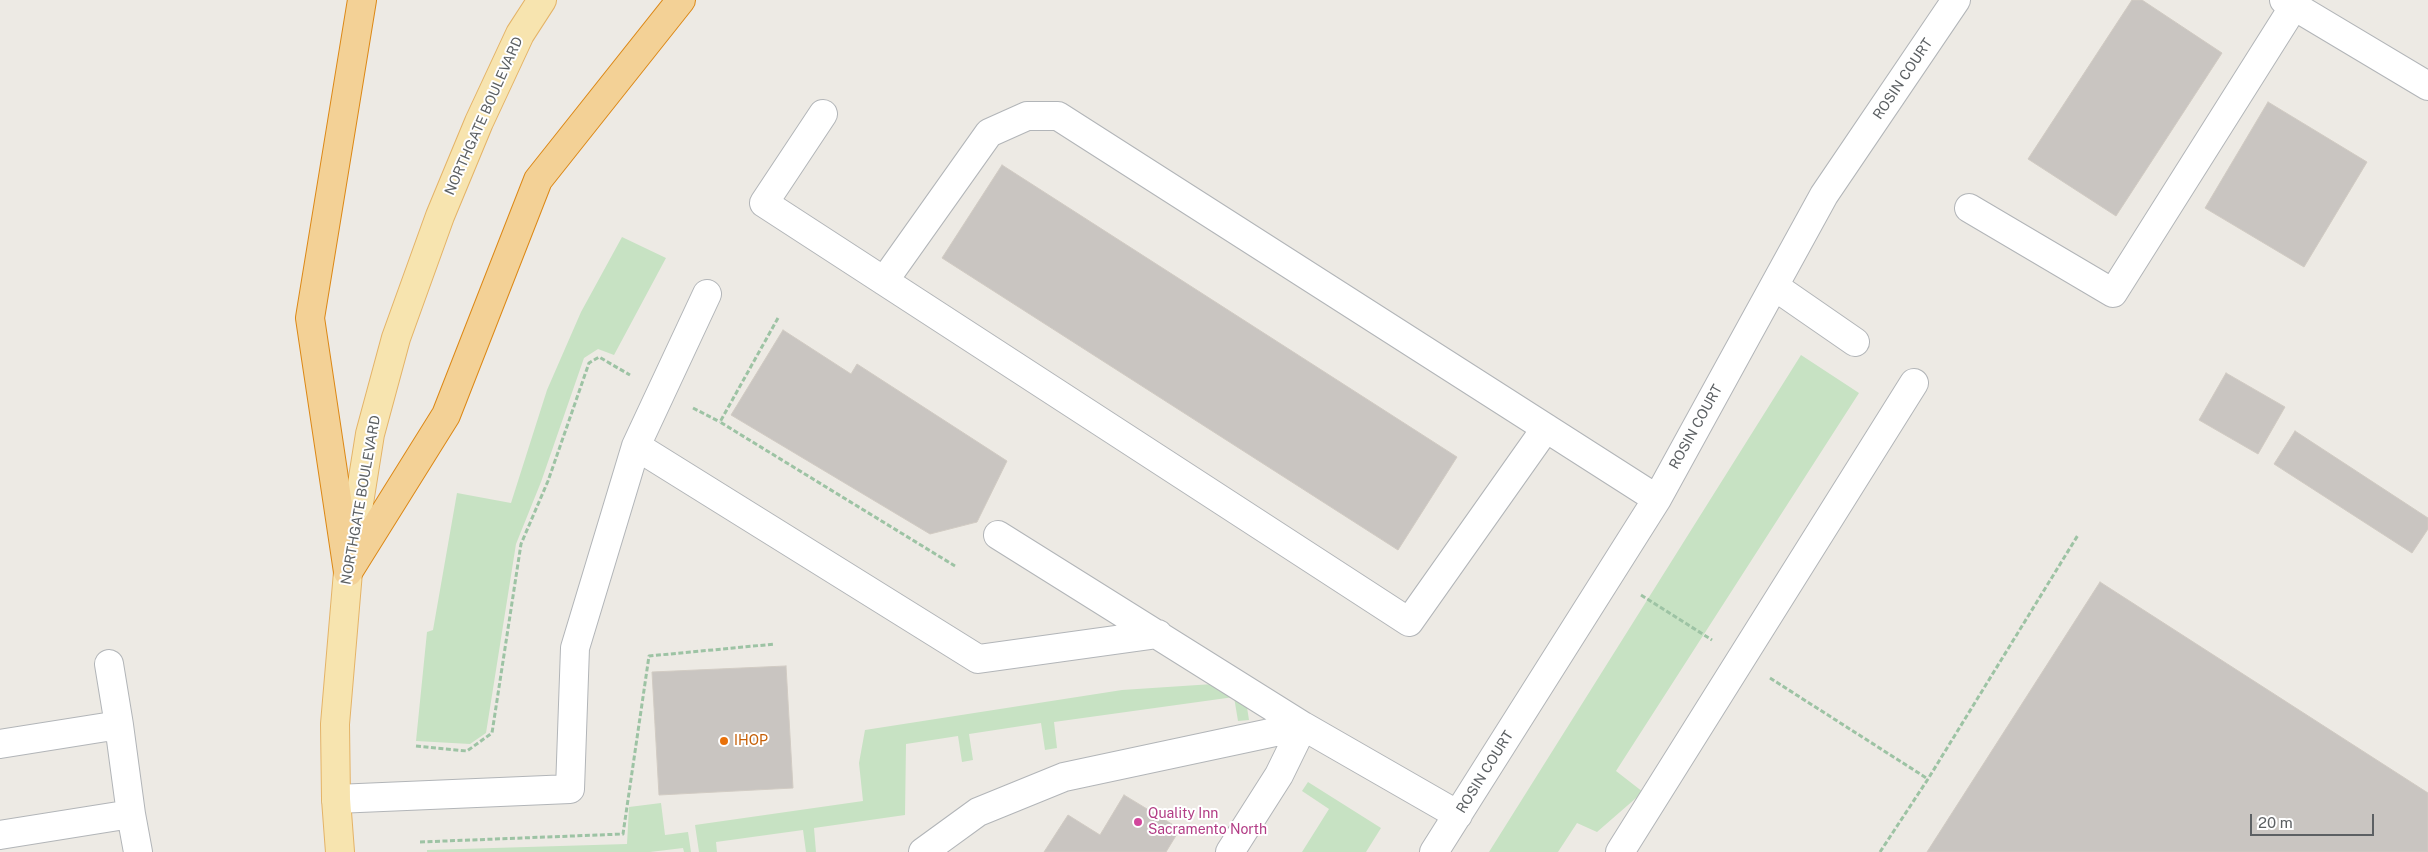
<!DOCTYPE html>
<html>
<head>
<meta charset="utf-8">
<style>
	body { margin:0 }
	#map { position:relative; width:2428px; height:852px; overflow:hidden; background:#edeae4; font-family:"Public Sans",sans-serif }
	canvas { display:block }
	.scale { position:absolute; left:2250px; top:814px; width:124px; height:22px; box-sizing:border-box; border:2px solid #5c6063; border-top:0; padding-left:6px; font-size:15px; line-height:18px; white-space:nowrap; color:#5c6063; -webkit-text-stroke:4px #fff; paint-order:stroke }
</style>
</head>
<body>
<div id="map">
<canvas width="2428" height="852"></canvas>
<div class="scale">20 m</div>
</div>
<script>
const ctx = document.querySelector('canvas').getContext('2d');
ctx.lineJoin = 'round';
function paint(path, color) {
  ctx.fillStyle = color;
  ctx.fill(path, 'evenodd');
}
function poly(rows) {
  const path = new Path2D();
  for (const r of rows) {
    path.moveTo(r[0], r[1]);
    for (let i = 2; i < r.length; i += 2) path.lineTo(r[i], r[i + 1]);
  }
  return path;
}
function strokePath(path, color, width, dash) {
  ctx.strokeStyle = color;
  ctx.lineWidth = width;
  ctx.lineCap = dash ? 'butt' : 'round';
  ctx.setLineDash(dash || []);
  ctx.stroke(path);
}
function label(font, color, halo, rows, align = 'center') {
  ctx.font = font + ' "Public Sans",sans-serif';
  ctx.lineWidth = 4;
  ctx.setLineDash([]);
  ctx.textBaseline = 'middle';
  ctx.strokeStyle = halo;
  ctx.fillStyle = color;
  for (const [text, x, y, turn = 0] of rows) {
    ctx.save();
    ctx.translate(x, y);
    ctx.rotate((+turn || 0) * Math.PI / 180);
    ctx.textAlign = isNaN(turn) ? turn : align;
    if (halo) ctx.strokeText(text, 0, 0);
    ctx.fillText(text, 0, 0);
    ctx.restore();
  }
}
paint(poly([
	[622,237,666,258,614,355,598,349,584,358,541,482,516,544,486,733,470,744,416,741,427,632,433,630,457,493,511,503,547,390,581,312],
	[1801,355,1859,393,1616,771,1643,792,1597,832,1577,823,1558,852,1489,852],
	[1213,684,1246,701,1249,720,1238,721,1234,697,1054,722,1057,748,1045,750,1041,723,969,734,973,760,962,762,958,736,906,744,905,815,814,828,816,852,806,852,803,830,716,842,717,852,699,852,695,825,863,801,859,763,865,730,1122,690],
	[1308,782,1381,828,1366,852,1302,852,1329,809,1302,791],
	[661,803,665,835,688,832,691,852,684,852,683,848,650,852,427,852,427,850,627,844,629,807]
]), '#c7e2c3');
const building = poly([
	[2132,0,2142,0,2222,53,2116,216,2028,159,2132,0],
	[2268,102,2367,162,2304,267,2205,208,2268,102],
	[1002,165,1457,457,1398,550,942,258,1002,165],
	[783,330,851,374,857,364,1007,461,977,522,930,534,731,415,783,330],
	[2226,373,2285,407,2258,454,2199,420,2226,373],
	[2295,431,2428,518,2428,529,2412,553,2274,464,2295,431],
	[2100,582,2428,793,2428,852,1927,852,2100,582],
	[786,666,793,788,659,795,652,672,786,666],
	[1124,795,1180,829,1166,852,1044,852,1068,815,1100,835,1124,795]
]);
paint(building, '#c9c5c1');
strokePath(building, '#d1cbc3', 1);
const minor = poly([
	[2284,0,2428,86],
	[823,114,764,203,1409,622,1546,428],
	[1969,208,2113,293,2294,6],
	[884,281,989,133,1027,116,1058,116,1657,499],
	[1774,286,1855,342],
	[636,446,978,659,1158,634],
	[998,535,1303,726,1458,815],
	[109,664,119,725],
	[0,744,119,725,131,814,0,835],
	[336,799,570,789,575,648,636,446,707,294],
	[131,814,138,852],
	[923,852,978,812,1064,777,1303,726,1279,775,1230,852],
	[1434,852,1657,499,1824,195,1956,0],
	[1620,852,1914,383]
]);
const major = poly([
	[340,852,336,799,335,724,348,572,370,434,396,338,440,216,479,122,520,34,542,0]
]);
const highway = poly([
	[348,572,446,415,538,180,681,0],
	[348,572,310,318,362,0]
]);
strokePath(minor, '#b2b5b8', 30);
strokePath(major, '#e4b367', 30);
strokePath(highway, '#dc8816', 30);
strokePath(poly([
	[778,318,720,422,955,566],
	[693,408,720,422],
	[1641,595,1712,640],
	[1770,678,1928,779],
	[416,746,467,751,492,733,521,544,548,481,589,363,599,357,630,375],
	[420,842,623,834,649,656,775,644],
	[1880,852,1928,779,2078,535]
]), '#9dc3a4', 3, [5, 2.5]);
strokePath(minor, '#fff', 28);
strokePath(major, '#f7e4af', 28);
strokePath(highway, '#f3d196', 28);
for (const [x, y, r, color] of [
	[724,741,5,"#e8710a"],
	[1138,822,5,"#d1479c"]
]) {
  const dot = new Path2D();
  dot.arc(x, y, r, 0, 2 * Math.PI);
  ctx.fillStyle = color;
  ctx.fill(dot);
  strokePath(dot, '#fff', 2);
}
label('14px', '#5c6063', '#fff', [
	["ROSIN COURT",1903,79,-56],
	["NORTHGATE BOULEVARD",484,116,-66],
	["ROSIN COURT",1696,427,-61],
	["NORTHGATE BOULEVARD",361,500,-80],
	["ROSIN COURT",1485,772,-58]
]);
label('14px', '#c56008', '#fff', [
	["IHOP",734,741]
], 'left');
label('14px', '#b23c85', '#fff', [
	["Quality Inn",1148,814],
	["Sacramento North",1148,830]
], 'left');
</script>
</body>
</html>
